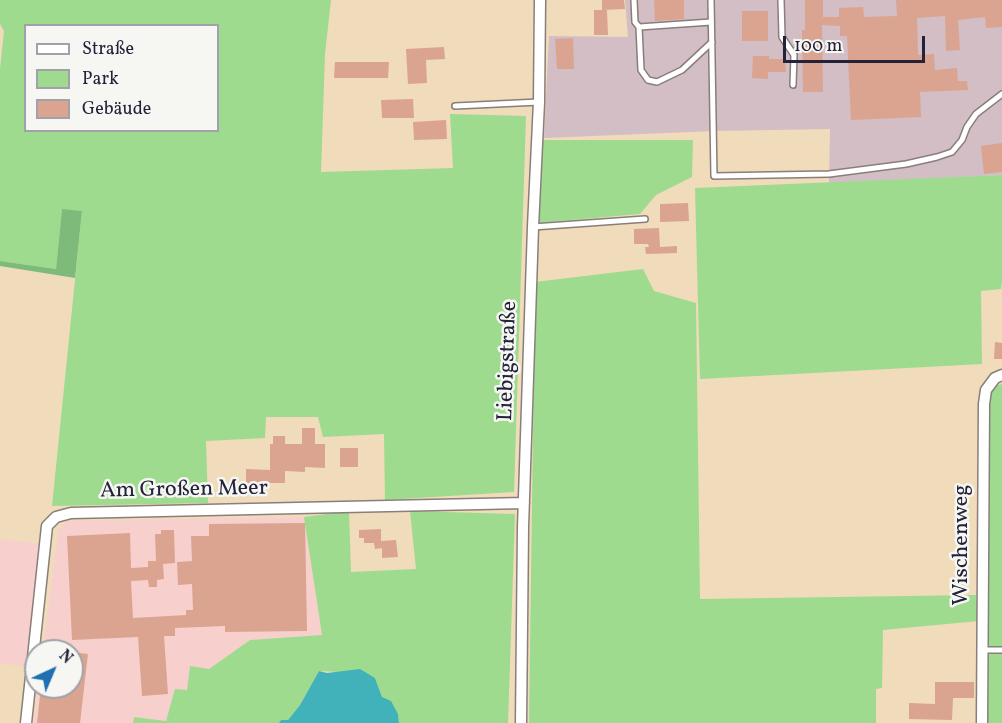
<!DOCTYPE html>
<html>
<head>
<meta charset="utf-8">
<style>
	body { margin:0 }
	#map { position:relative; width:1002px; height:723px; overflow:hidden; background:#f0dbba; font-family:Vollkorn,serif }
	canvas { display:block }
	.legend { position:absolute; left:24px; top:24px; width:195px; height:108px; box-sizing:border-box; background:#f6f6f2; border:2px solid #a1a1a9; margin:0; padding:8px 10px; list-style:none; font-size:18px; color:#22223b }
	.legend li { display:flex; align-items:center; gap:12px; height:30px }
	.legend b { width:30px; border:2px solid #a1a1a9 }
	.north { position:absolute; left:24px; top:639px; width:60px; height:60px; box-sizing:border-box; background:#f6f6f2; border:2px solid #a1a1a9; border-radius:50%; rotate:44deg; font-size:16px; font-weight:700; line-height:24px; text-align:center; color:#22223b }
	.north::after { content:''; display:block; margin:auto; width:21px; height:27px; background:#1f6fb2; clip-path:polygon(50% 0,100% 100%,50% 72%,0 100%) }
	.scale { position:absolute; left:783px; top:36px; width:142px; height:27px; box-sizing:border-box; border:3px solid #22223b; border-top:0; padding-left:8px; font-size:18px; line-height:21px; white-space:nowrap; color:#22223b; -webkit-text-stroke:4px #f6f6f2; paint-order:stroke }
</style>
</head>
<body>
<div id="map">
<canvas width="1002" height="723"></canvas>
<ul class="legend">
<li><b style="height:8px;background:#fff"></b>Straße</li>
<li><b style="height:16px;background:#9edb8f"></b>Park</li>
<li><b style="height:16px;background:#daa490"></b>Gebäude</li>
</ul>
<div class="north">N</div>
<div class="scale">100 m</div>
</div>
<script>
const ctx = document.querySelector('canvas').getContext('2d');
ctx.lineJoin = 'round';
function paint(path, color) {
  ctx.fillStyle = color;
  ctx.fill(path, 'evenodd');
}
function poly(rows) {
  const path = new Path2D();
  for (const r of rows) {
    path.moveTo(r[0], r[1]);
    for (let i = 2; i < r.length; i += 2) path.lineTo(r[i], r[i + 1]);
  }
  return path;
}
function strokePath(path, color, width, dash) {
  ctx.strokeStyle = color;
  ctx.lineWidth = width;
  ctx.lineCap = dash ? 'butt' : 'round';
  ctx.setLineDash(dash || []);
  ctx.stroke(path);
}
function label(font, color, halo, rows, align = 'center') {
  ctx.font = font + ' Vollkorn,serif';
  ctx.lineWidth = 5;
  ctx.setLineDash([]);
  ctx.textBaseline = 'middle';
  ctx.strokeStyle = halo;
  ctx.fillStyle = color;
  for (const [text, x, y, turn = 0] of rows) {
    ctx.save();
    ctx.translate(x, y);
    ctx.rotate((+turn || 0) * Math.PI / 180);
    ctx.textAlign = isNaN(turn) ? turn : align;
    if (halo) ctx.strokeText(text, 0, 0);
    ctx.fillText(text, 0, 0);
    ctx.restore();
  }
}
paint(poly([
	[304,517,322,635,250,640,209,669,187,691,175,689,166,722,134,717,133,723,34,723,38,687,72,687,72,651,43,651,58,531,66,521],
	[0,539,41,544,27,667,0,663]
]), '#f7d0ce');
paint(poly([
	[625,0,1002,0,1002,175,829,183,830,129,714,131,544,138,549,36,628,37]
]), '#d2bec4');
paint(poly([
	[0,0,331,0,325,54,321,172,453,168,450,114,526,116,514,492,385,500,384,434,323,437,318,417,266,417,265,438,206,441,208,503,52,506,82,211,62,210,56,269,0,261,0,69,4,31,0,24],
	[26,26,218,26,218,130,26,130],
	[542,140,693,140,692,177,656,195,640,214,537,223],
	[1002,175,1002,281,1001,289,981,291,982,364,700,379,695,188],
	[643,269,654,291,696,303,700,599,976,595,979,621,883,630,882,688,876,689,876,723,529,723,535,282],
	[1002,384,1002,723,988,723,989,395,995,386],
	[349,511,351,572,416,569,410,511,515,514,508,723,399,723,398,714,382,697,375,678,340,672,319,671,300,705,288,720,281,720,279,723,133,723,134,717,166,721,175,689,187,690,190,666,209,669,250,640,322,635,304,517]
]), '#9edb8f');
paint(poly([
	[62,209,82,211,75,278,0,266,0,261,56,269]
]), '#7ebb7a');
paint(poly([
	[360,669,375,678,382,697,391,701,398,714,399,723,279,723,281,720,288,720,300,705,319,671,327,673]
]), '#41b1ba');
paint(poly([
	[602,0,624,0,625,9,602,10],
	[654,0,684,0,684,19,655,21],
	[805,0,823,0,823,17,839,17,839,8,863,7,864,17,897,16,896,0,1002,0,1002,27,986,28,985,17,958,20,960,50,946,51,945,16,917,18,918,55,934,54,935,70,957,68,958,81,967,81,968,90,920,92,921,117,851,120,847,36,840,36,840,26,822,25,823,92,803,92,802,30,805,30],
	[594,10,607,10,608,35,594,35],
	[742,11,768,11,768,41,742,41],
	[573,38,574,69,557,69,555,39],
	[444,47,445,59,426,60,427,83,408,84,406,49],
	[753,56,769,56,769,59,785,59,786,72,768,72,768,79,752,78],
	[335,62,389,62,388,78,334,78],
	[413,99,414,118,382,118,381,100],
	[446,120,447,139,414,140,413,122],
	[1002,143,1002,172,984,174,981,146],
	[688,203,689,221,660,222,660,204],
	[659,228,660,247,677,246,677,253,646,254,645,247,649,247,648,244,634,244,634,229],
	[995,342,1002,343,1002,359,994,359],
	[302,428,315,428,315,444,325,444,325,468,305,467,305,472,285,471,285,483,258,483,258,491,246,491,246,469,270,470,270,444,273,444,273,436,285,436,285,444,302,444],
	[340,448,358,448,358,467,340,467],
	[305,523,307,631,225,632,225,626,175,628,175,636,164,636,168,694,142,696,138,637,72,640,67,536,130,533,131,568,148,567,148,561,156,561,155,534,161,534,161,530,174,530,175,563,163,564,164,579,157,580,157,587,149,587,148,580,131,581,133,618,186,615,186,610,193,610,192,584,178,585,177,562,192,561,191,536,209,536,209,524],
	[381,529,381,541,396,540,398,557,382,558,382,548,375,549,374,543,364,543,364,538,359,538,359,530],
	[72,652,88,654,80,723,37,723,41,687,72,687],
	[935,682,974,682,974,698,953,698,952,720,909,719,909,703,935,704]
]), '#daa490');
const service = poly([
	[634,0,635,22,639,27,711,22],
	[711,0,714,176,829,174,906,164,937,157,952,152,962,140,967,127,976,114,1002,94],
	[781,0,782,37,794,55,793,85],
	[639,27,641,70,648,80,657,82,682,70,712,42],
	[455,106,539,102],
	[533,227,645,219],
	[983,650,1002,650]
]);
const minor = poly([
	[26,723,47,526,56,517,71,513,524,503],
	[521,723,523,527,533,227,539,102,540,0],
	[982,723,984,404,986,390,995,378,1002,375]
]);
strokePath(service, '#897e7a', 8);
strokePath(minor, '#897e7a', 13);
strokePath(service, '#fff', 5);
strokePath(minor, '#fff', 10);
label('22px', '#22223b', '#f6f6f2', [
	["Liebigstraße",509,361,-88],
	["Am Großen Meer",184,491,-1],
	["Wischenweg",963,545,-90]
]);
</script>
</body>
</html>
